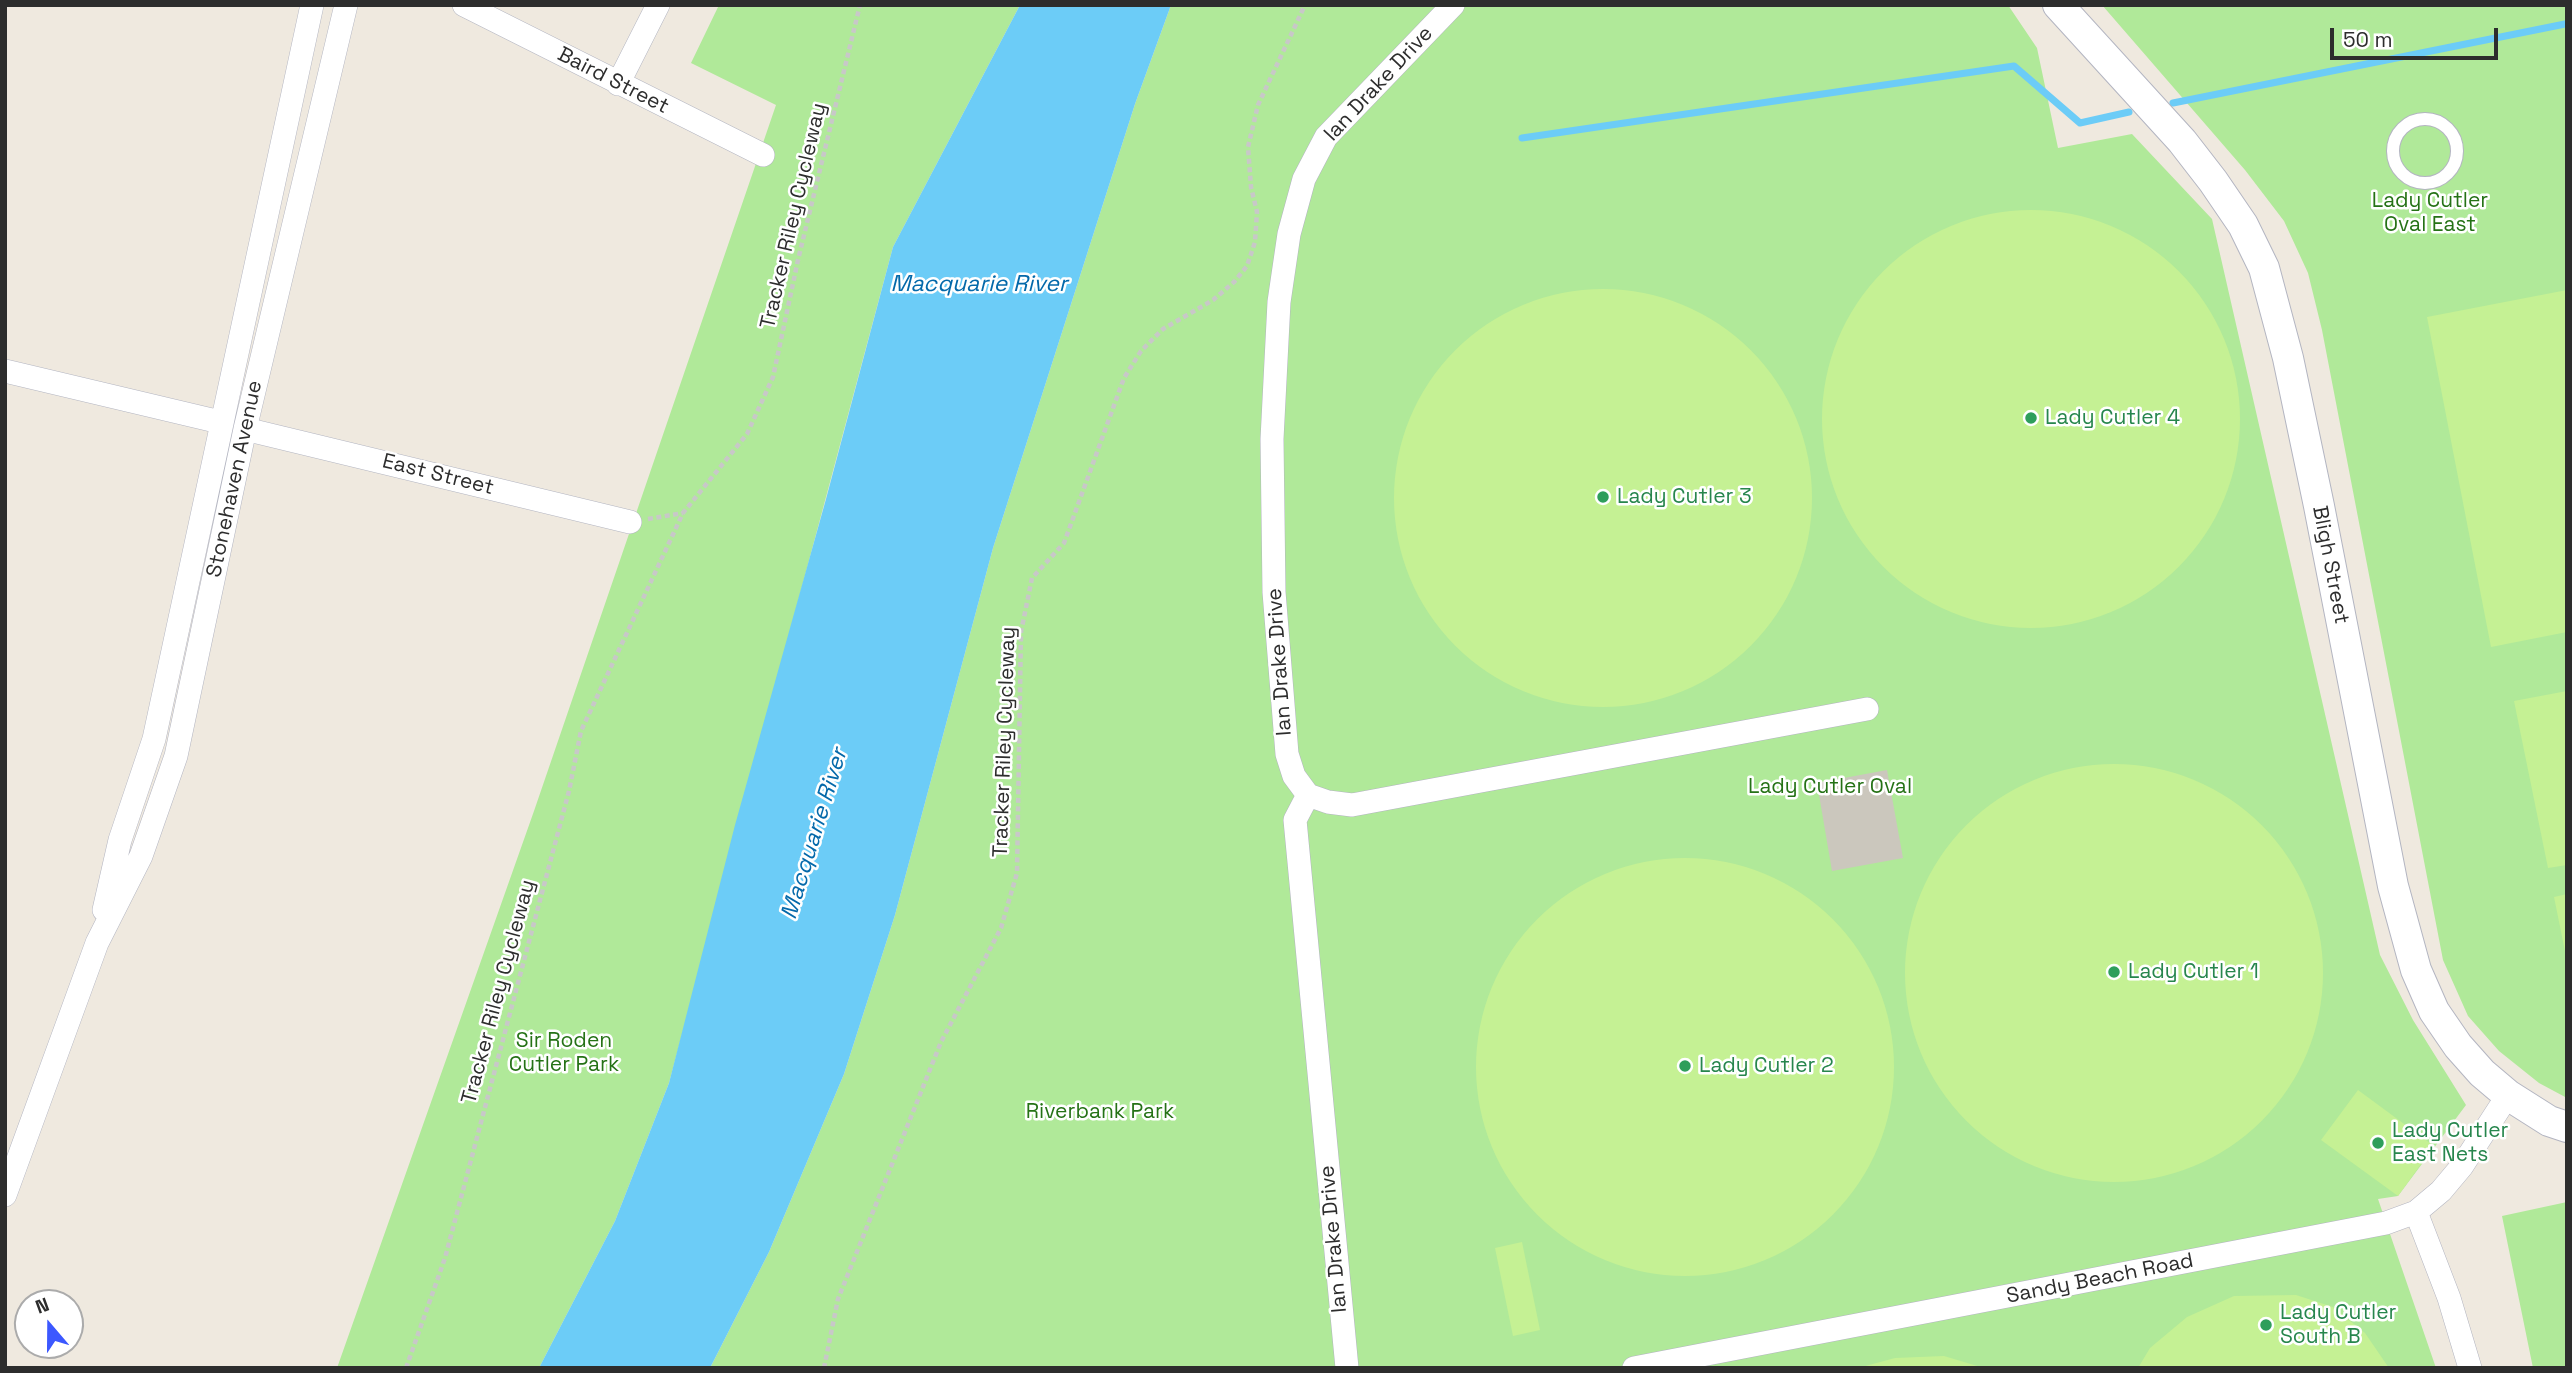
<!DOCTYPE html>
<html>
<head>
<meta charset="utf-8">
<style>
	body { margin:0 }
	#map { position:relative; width:2572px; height:1373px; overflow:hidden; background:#efe9df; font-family:"Space Grotesk",sans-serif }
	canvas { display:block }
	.frame { position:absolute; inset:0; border:7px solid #2d2d2d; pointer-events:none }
	.north { position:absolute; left:14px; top:1289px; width:70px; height:70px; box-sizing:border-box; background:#fff; border:2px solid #ababab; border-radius:50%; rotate:340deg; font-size:19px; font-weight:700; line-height:28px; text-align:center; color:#2d2d2d }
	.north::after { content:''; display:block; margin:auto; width:24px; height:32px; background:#3c58ff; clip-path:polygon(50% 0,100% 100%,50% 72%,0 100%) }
	.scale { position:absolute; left:2330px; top:28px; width:168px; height:32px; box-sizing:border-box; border:4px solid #2d2d2d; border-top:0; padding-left:9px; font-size:21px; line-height:24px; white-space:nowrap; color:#2d2d2d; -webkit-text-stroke:5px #fff; paint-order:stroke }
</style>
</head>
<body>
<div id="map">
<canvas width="2572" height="1373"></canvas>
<div class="frame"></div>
<div class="north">N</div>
<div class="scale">50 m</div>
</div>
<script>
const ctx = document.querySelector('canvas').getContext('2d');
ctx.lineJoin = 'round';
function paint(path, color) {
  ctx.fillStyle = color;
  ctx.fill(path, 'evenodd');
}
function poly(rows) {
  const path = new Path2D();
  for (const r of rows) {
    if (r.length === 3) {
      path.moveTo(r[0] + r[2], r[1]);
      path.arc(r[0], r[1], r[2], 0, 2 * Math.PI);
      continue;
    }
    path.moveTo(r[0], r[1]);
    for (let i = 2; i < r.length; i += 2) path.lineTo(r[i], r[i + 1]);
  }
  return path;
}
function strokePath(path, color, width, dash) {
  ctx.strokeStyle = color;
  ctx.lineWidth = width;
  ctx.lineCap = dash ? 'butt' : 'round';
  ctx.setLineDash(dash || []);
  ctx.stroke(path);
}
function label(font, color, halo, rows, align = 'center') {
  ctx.font = font + ' "Space Grotesk",sans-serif';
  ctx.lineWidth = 5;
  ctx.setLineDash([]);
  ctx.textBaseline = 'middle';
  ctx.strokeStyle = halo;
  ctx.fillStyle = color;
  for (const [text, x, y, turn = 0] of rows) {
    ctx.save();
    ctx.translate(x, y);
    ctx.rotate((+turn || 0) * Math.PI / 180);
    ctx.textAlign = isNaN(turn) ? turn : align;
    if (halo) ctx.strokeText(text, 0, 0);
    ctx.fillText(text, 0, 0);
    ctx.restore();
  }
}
paint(poly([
	[719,5,1020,5,893,247,669,1083,615,1221,539,1368,337,1368,534,811,776,105,691,63],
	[1171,5,2008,5,2037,48,2058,148,2132,134,2212,219,2380,955,2413,1020,2466,1105,2398,1196,2378,1199,2436,1368,710,1368,769,1252,844,1074,895,915,993,548,1135,104],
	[2102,5,2567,5,2567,1098,2539,1083,2499,1051,2468,1016,2443,960,2322,330,2308,273,2284,221,2245,170],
	[2567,1202,2567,1368,2533,1368,2502,1216]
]), '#b0e999');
paint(poly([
	[2031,419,209],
	[1603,498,209],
	[2567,290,2567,632,2491,647,2427,317],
	[2567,691,2567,865,2548,868,2514,701],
	[2114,973,209],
	[1685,1067,209],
	[2567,894,2567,961,2554,897],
	[2358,1090,2434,1146,2398,1196,2321,1140],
	[1522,1242,1540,1330,1513,1336,1495,1248],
	[2296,1295,2333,1307,2365,1333,2389,1368,2138,1368,2150,1348,2187,1317,2234,1296],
	[1944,1356,1984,1368,1858,1368,1895,1358]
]), '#c5f194');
paint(poly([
	[1020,5,1171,5,1135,104,993,548,895,915,844,1074,769,1252,710,1368,539,1368,615,1221,669,1083,735,825,826,499,893,247]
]), '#6cccf7');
strokePath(poly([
	[2173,103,2565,24],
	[1522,138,2014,66,2080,123,2129,112]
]), '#6cccf7', 7);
paint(poly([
	[1887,770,1903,858,1832,871,1817,783]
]), '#cbc7bd');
const service = poly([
	[2425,151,32]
]);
const minor = poly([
	[464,5,763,155],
	[618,84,658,5],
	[5,371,220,422],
	[245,429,630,522],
	[1308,795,1328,802,1352,805,1867,709],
	[104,910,120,840,154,739,312,5],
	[5,1195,97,943,141,856,176,756,245,429,346,5],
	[2416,1212,2449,1298,2470,1368],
	[1347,1368,1295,820,1308,795,1294,776,1287,754,1274,592,1272,439,1279,302,1289,234,1304,179,1326,137,1453,5],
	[1634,1368,2386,1223,2416,1212,2441,1191,2462,1166,2508,1095]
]);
const tertiary = poly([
	[2058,5,2182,141,2213,181,2243,225,2264,268,2288,358,2319,506,2393,886,2416,970,2434,1011,2458,1046,2482,1073,2508,1095,2549,1121,2567,1127]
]);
strokePath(service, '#b3b5c1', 14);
strokePath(minor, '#b3b5c1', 24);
strokePath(tertiary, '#b3b5c1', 32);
strokePath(poly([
	[648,519,683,513],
	[406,1368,445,1258,569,791,581,731,683,513,747,434,773,377,798,260,860,5],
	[824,1368,838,1299,941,1042,1001,928,1017,873,1021,632,1032,578,1064,543,1124,378,1141,351,1163,329,1213,300,1234,282,1247,266,1255,242,1257,212,1251,187,1248,147,1258,105,1305,5]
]), '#c8c8c8', 4.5, [5, 3.5]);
strokePath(service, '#fff', 12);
strokePath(minor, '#fff', 23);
strokePath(tertiary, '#fff', 30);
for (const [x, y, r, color] of [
	[2031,418,7,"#2e9e5b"],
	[1603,497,7,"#2e9e5b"],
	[2114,972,7,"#2e9e5b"],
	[1685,1066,7,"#2e9e5b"],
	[2378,1143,7,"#2e9e5b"],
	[2266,1325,7,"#2e9e5b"]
]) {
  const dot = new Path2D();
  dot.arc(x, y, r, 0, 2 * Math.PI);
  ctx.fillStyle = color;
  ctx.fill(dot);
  strokePath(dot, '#fff', 2.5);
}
label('21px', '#2d2d2d', '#fff', [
	["Baird Street",613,81,27],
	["Ian Drake Drive",1379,84,-47],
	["Tracker Riley Cycleway",794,216,-77],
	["East Street",438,475,14],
	["Stonehaven Avenue",235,479,-78],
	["Bligh Street",2330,565,79],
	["Ian Drake Drive",1280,662,-94],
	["Tracker Riley Cycleway",1005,742,-88],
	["Tracker Riley Cycleway",499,992,-75],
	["Ian Drake Drive",1334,1239,-95],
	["Sandy Beach Road",2100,1279,-11]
]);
label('21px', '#257216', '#fff', [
	["Lady Cutler",2430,201],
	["Oval East",2430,225],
	["Lady Cutler Oval",1830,787],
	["Sir Roden",564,1041],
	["Cutler Park",564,1065],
	["Riverbank Park",1100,1112]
]);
label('21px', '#27864d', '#fff', [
	["Lady Cutler 4",2045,418],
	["Lady Cutler 3",1617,497],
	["Lady Cutler 1",2128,972],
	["Lady Cutler 2",1699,1066],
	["Lady Cutler",2392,1131],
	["East Nets",2392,1155],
	["Lady Cutler",2280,1313],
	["South B",2280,1337]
], 'left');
label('italic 23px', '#0469aa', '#fff', [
	["Macquarie River",979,285],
	["Macquarie River",815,834,-73]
]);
</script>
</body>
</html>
